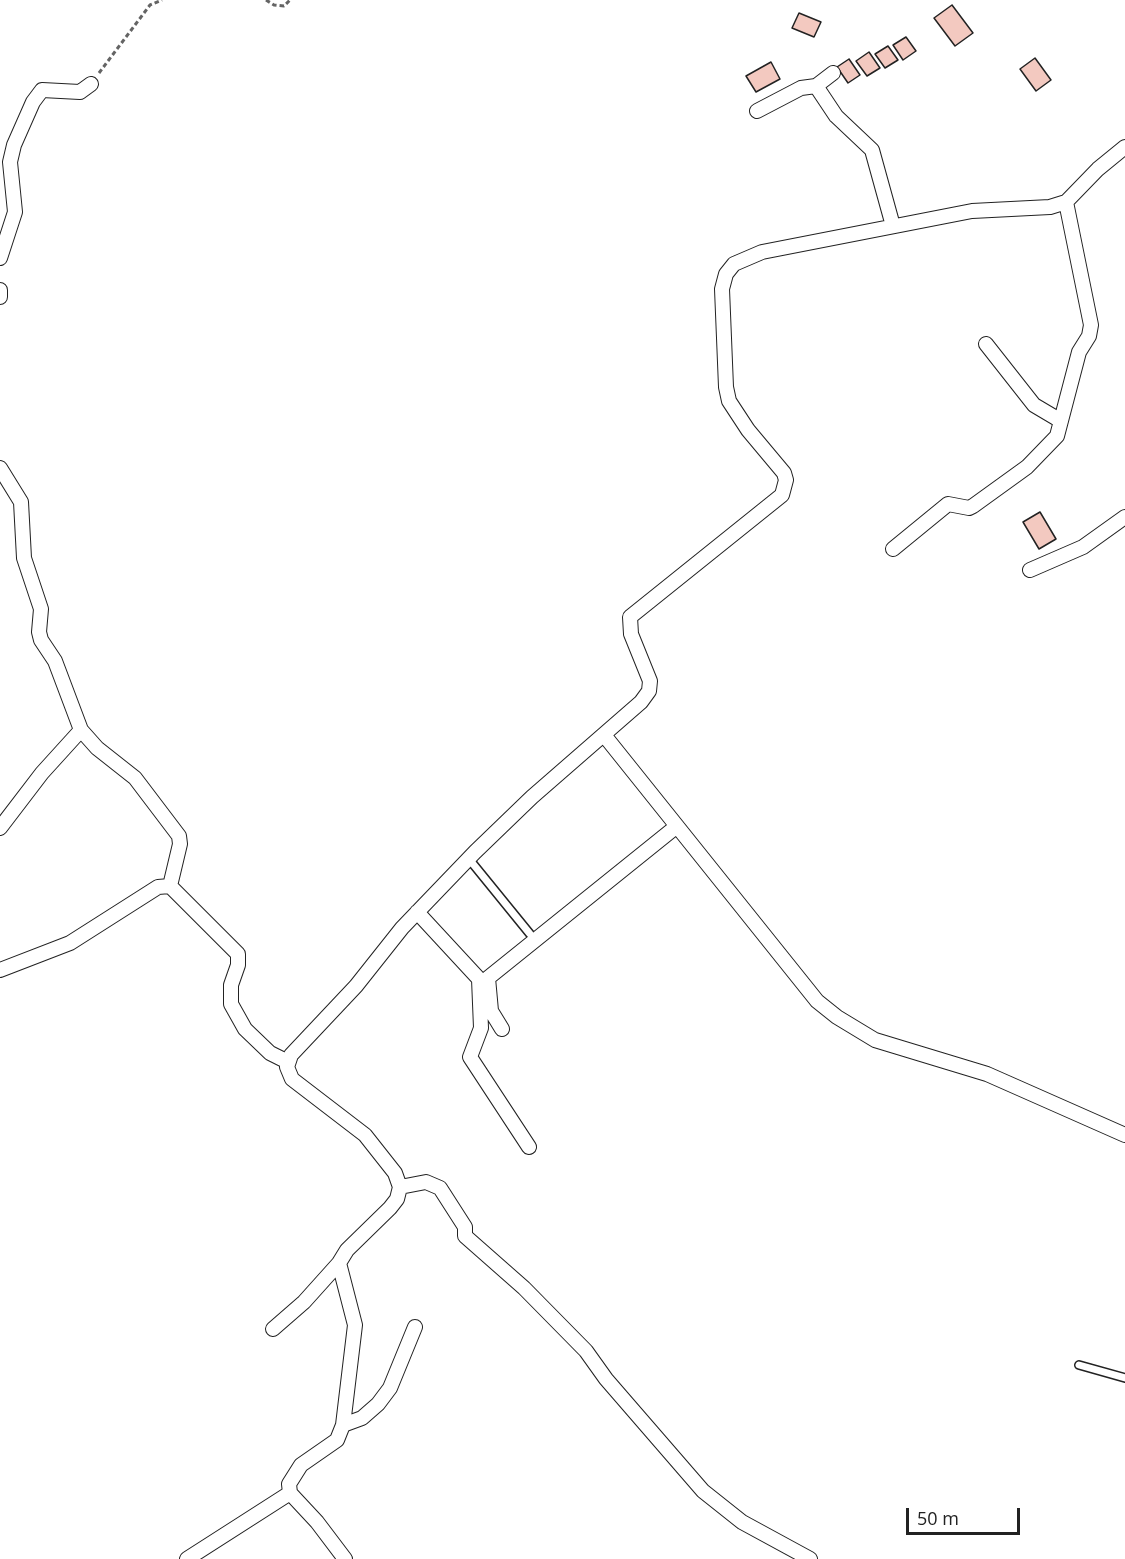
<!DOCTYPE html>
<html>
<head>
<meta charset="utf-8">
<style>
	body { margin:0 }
	#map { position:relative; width:1125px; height:1559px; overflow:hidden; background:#fff; font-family:"Open Sans",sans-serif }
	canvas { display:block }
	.scale { position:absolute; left:906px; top:1508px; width:114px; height:27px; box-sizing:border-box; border:3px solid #222; border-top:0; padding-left:8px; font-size:18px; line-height:21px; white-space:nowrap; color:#222; -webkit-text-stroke:4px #fff; paint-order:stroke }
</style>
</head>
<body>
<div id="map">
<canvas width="1125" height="1559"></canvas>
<div class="scale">50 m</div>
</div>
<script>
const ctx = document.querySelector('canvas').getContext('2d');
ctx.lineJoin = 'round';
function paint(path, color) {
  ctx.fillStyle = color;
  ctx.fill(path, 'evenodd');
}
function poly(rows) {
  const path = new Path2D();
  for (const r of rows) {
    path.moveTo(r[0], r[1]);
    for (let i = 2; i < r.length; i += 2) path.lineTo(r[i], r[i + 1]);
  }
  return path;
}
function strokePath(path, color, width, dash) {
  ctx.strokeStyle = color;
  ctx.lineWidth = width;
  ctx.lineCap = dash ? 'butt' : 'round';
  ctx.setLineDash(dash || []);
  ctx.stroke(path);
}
const building = poly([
	[952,5,973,33,955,46,934,18,952,5],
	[799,13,821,22,814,37,792,28,799,13],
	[906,37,916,51,903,60,893,45,906,37],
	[888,46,898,60,885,68,875,54,888,46],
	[869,52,880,68,867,76,856,61,869,52],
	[1035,58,1051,80,1036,91,1020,69,1035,58],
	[849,59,860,75,848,83,837,67,849,59],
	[771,62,780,79,756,92,746,76,771,62],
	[1040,512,1056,539,1039,549,1023,522,1040,512]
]);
paint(building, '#f3c9c0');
strokePath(building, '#222', 1.5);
const service = poly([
	[469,859,530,934],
	[1079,1365,1125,1378]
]);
const minor = poly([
	[816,86,833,73],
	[757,111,801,88,816,86,836,116,872,150,893,226],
	[0,258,15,212,10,162,14,145,33,102,42,90,80,92,91,84],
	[0,290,0,297],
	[986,344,1034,405,1061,421],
	[0,468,21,502,24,558,41,609,39,632,41,640,55,661,81,730,97,748,135,778,179,836,180,844,170,886],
	[893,549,948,504,969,508,973,506,1027,467,1057,436,1079,352,1089,336,1091,325,1066,202],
	[1030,570,1083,547,1125,517],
	[604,735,817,1001,837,1017,875,1040,987,1074,1125,1135],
	[0,828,42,773,81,730],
	[417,912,479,979,481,1028,470,1057,529,1147],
	[0,970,70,943,158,887,170,886,238,954,238,965,231,985,231,1004,245,1029,270,1053,288,1062],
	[502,1029,491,1011,488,978,677,826],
	[400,1187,426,1182,440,1188,465,1227,465,1236,524,1288,586,1351,606,1379,703,1491,742,1522,810,1559],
	[273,1329,304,1302,339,1263],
	[343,1425,362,1418,378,1404,390,1388,415,1327],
	[187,1559,290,1493],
	[345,1559,317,1522,290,1493,289,1484,301,1465,337,1440,343,1425,355,1325,339,1263,347,1250,390,1208,397,1199,400,1187,395,1173,365,1135,292,1079,287,1067,291,1055,356,986,402,928,475,852,532,797,641,702,649,691,650,681,631,634,630,617,782,495,786,480,784,473,748,430,729,401,726,387,722,289,726,274,734,264,762,252,972,211,1050,207,1066,202,1098,169,1125,147]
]);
strokePath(service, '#222', 10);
strokePath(minor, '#222', 16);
strokePath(poly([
	[266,0,274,5,284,6,290,0],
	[99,73,150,5,162,0]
]), '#646464', 3, [4.5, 3]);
strokePath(service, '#fff', 7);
strokePath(minor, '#fff', 14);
</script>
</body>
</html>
